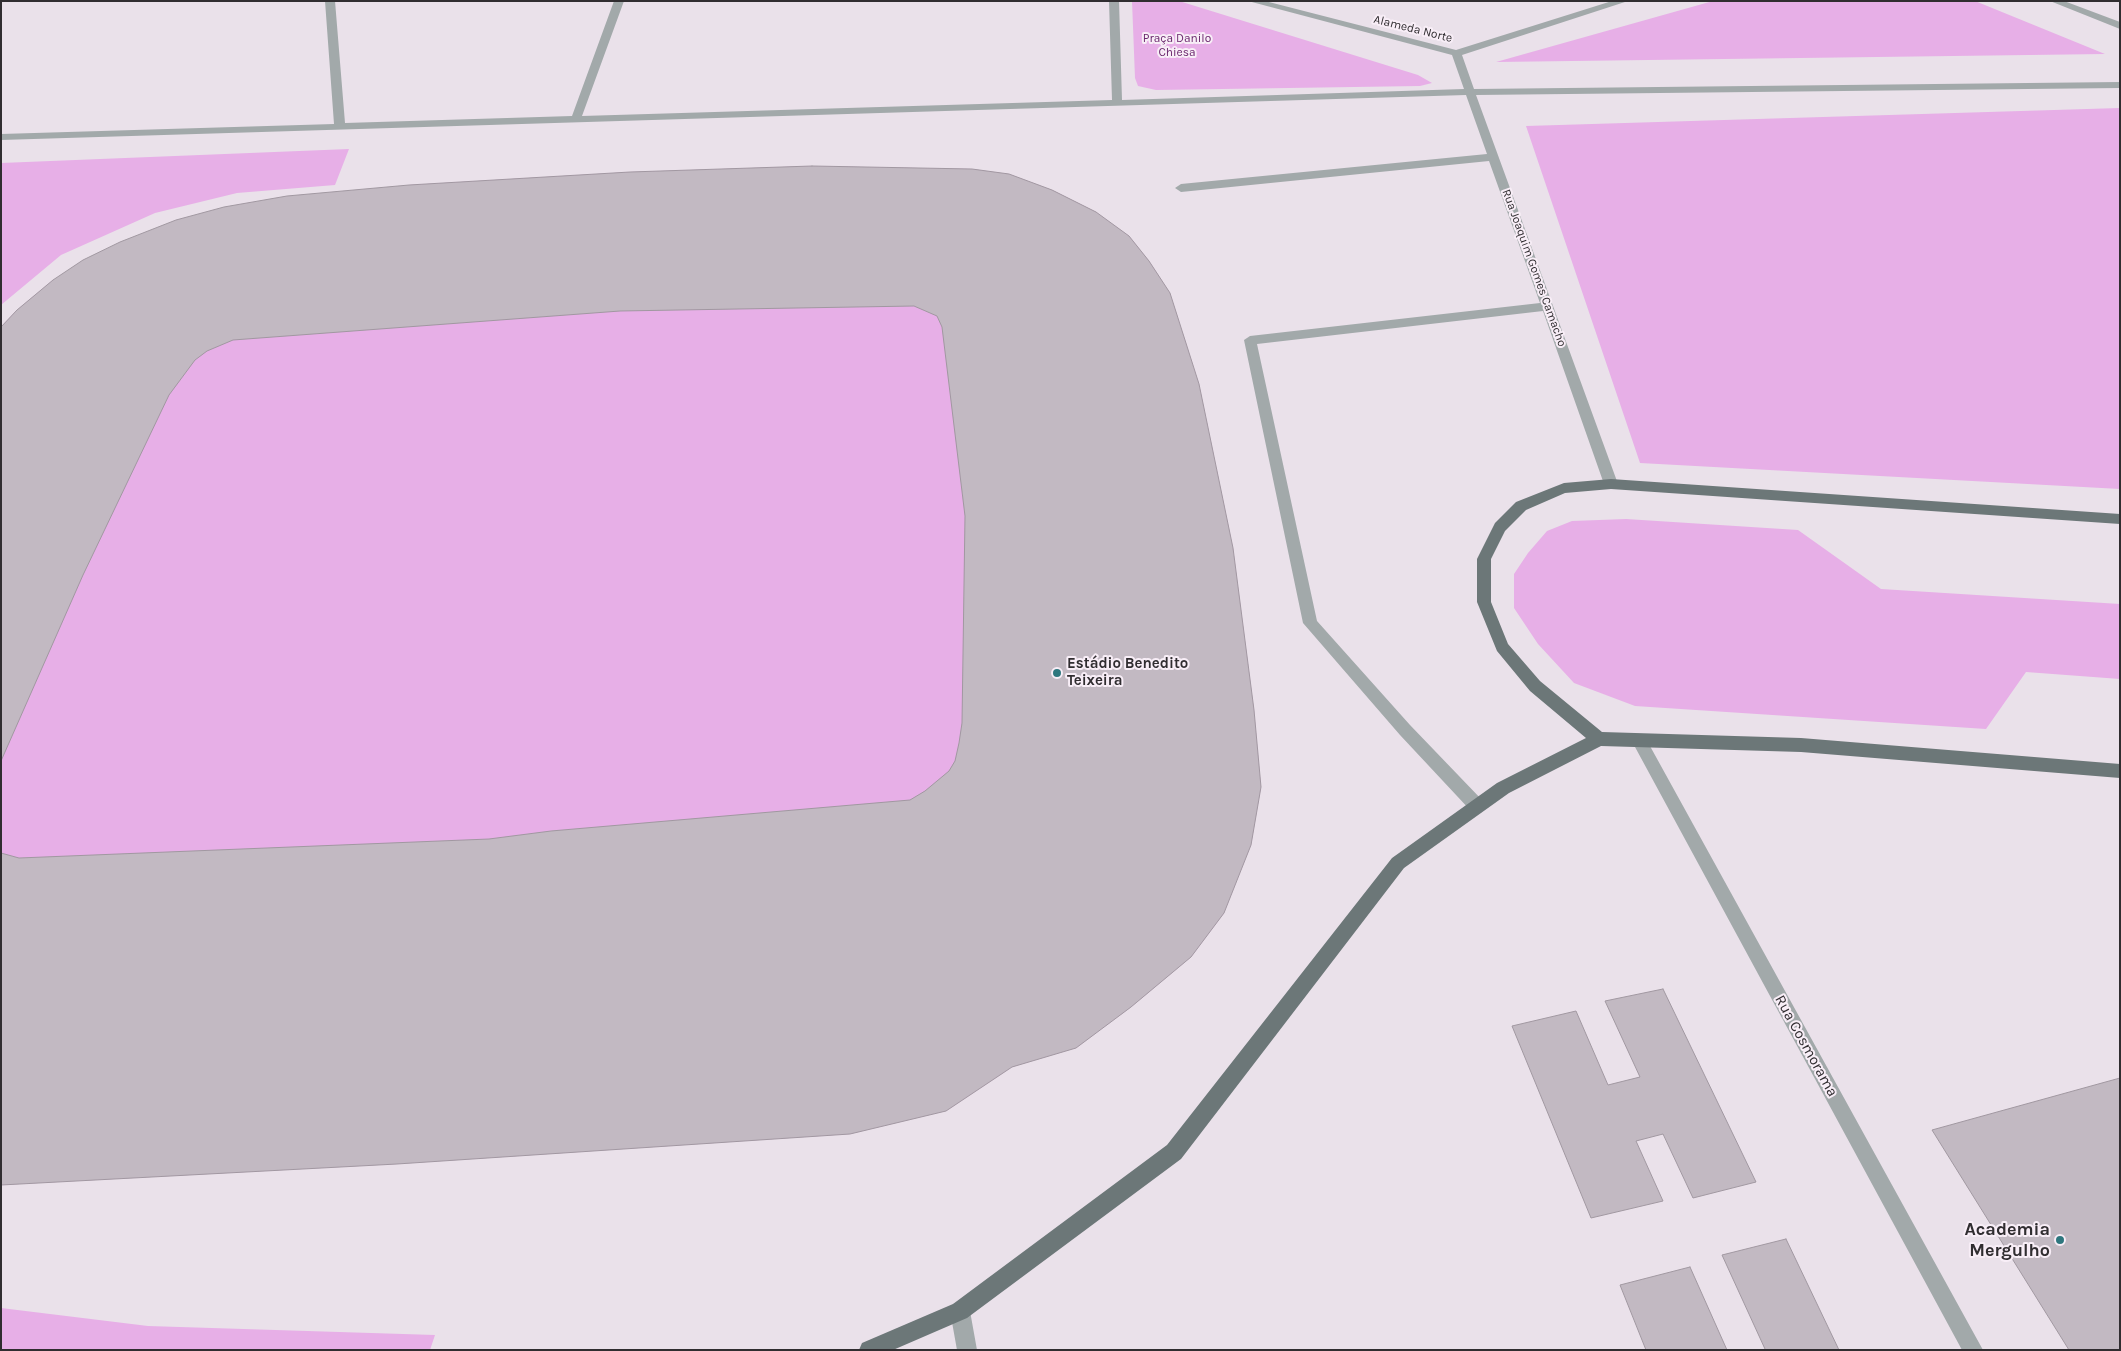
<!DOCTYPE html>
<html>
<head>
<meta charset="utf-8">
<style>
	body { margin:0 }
	#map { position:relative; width:2121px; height:1351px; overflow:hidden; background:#eae1ea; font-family:Karla,sans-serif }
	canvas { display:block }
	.frame { position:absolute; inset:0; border:2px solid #302d30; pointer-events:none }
</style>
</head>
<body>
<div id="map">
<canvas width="2121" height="1351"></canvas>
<div class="frame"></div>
</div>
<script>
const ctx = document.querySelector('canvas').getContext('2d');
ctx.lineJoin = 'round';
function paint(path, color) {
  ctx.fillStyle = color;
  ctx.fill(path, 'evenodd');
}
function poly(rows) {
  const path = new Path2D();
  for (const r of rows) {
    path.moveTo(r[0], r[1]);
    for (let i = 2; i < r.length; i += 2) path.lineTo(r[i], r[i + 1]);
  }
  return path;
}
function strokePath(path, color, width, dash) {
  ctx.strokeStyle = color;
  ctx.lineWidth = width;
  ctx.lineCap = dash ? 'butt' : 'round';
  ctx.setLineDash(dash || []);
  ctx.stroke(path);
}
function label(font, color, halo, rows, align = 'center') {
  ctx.font = font + ' Karla,sans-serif';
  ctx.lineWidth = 4;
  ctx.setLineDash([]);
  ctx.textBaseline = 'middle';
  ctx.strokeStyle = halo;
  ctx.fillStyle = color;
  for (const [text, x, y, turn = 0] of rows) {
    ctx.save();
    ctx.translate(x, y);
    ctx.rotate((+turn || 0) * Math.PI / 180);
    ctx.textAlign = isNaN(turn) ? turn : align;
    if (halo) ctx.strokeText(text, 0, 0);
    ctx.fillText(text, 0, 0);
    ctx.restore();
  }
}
paint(poly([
	[1132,1,1179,1,1418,75,1432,83,1420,86,1156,90,1138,86,1135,78],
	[1713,1,1975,1,2105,54,1496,62],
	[2120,108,2120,489,1640,463,1526,126],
	[349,149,335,185,237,193,155,213,61,255,1,305,1,163],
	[812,166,972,169,1009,174,1052,190,1096,212,1129,236,1149,261,1170,293,1199,384,1233,548,1254,710,1261,787,1251,845,1224,913,1191,957,1131,1007,1076,1048,1012,1067,946,1111,850,1134,397,1164,1,1185,1,327,17,310,53,280,409,185,630,172],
	[1626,519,1798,530,1881,589,2120,604,2120,679,2026,672,1986,729,1635,706,1574,683,1538,644,1514,608,1514,574,1528,553,1547,531,1572,521],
	[1,1308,148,1326,435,1335,430,1350,1,1350]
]), '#e7afe7');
const building = poly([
	[812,166,972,169,1009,174,1052,190,1096,212,1129,236,1149,261,1170,293,1199,384,1233,548,1254,710,1261,787,1251,845,1224,913,1191,957,1131,1007,1076,1048,1012,1067,946,1111,850,1134,397,1164,1,1185,1,853,19,858,489,839,551,831,910,800,925,791,949,771,955,761,959,743,962,723,965,516,942,327,937,316,914,306,620,311,233,340,207,351,195,360,169,395,83,575,1,761,1,327,17,310,53,280,83,260,120,242,176,220,224,207,287,196,409,185,630,172,812,166],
	[1663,989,1756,1182,1693,1198,1663,1134,1636,1141,1663,1201,1591,1218,1512,1026,1576,1011,1608,1085,1640,1077,1605,1001,1663,989],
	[2120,1078,2120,1350,2069,1350,1932,1130,2120,1078],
	[1786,1239,1839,1350,1764,1350,1765,1349,1722,1255,1786,1239],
	[1690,1267,1727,1350,1646,1350,1620,1285,1690,1267]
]);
paint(building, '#c2b9c2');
strokePath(building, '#a198a1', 1);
paint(poly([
	[325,1,335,1,345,123,572,116,614,1,624,1,582,116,1112,100,1109,1,1119,1,1122,100,1464,89,1452,55,1248,1,1265,1,1456,50,1612,1,1628,1,1462,55,1474,89,2120,82,2120,88,1476,95,1618,484,1616,488,1611,489,1606,488,1604,484,1543,311,1257,344,1317,621,1410,725,1483,801,1485,806,1483,811,1477,813,1471,811,1400,735,1303,623,1244,340,1250,336,1540,303,1489,161,1181,192,1175,188,1181,184,1487,154,1466,95,1,140,1,134,334,124,325,1],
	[2050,1,2064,1,2120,22,2120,29,2050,1],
	[1640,735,1645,737,1983,1350,1962,1350,1635,747,1632,742,1635,737,1640,735],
	[960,1301,967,1304,970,1311,977,1350,957,1350,950,1311,953,1304,960,1301]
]), '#a2a9aa');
paint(poly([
	[1611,479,2120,514,2120,524,1611,489,1565,493,1526,510,1505,531,1491,559,1491,602,1508,644,1540,681,1602,732,1801,738,2120,764,2120,778,1801,752,1601,746,1509,793,1404,868,1181,1159,967,1318,893,1350,859,1350,862,1343,953,1304,1167,1145,1392,858,1497,783,1586,738,1530,691,1497,651,1477,602,1477,559,1495,523,1516,502,1564,483,1611,479]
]), '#6c7778');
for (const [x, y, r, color] of [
	[1057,673,5,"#2e777e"],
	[2060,1240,5,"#2e777e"]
]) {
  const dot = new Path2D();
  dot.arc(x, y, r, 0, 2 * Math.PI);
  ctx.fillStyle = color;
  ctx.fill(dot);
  strokePath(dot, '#f8eef7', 2);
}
label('12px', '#302d30', '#f8eef7', [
	["Alameda Norte",1413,29,14],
	["Rua Joaquim Gomes Camacho",1534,268,70]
]);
label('12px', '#69256c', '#f8eef7', [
	["Praça Danilo",1177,39],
	["Chiesa",1177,53]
]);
label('bold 15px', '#302d30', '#f8eef7', [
	["Estádio Benedito",1067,664],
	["Teixeira",1067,681]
], 'left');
label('15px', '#302d30', '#f8eef7', [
	["Rua Cosmorama",1806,1046,61]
]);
label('bold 18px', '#302d30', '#f8eef7', [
	["Academia",2050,1230],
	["Mergulho",2050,1251]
], 'right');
</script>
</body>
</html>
